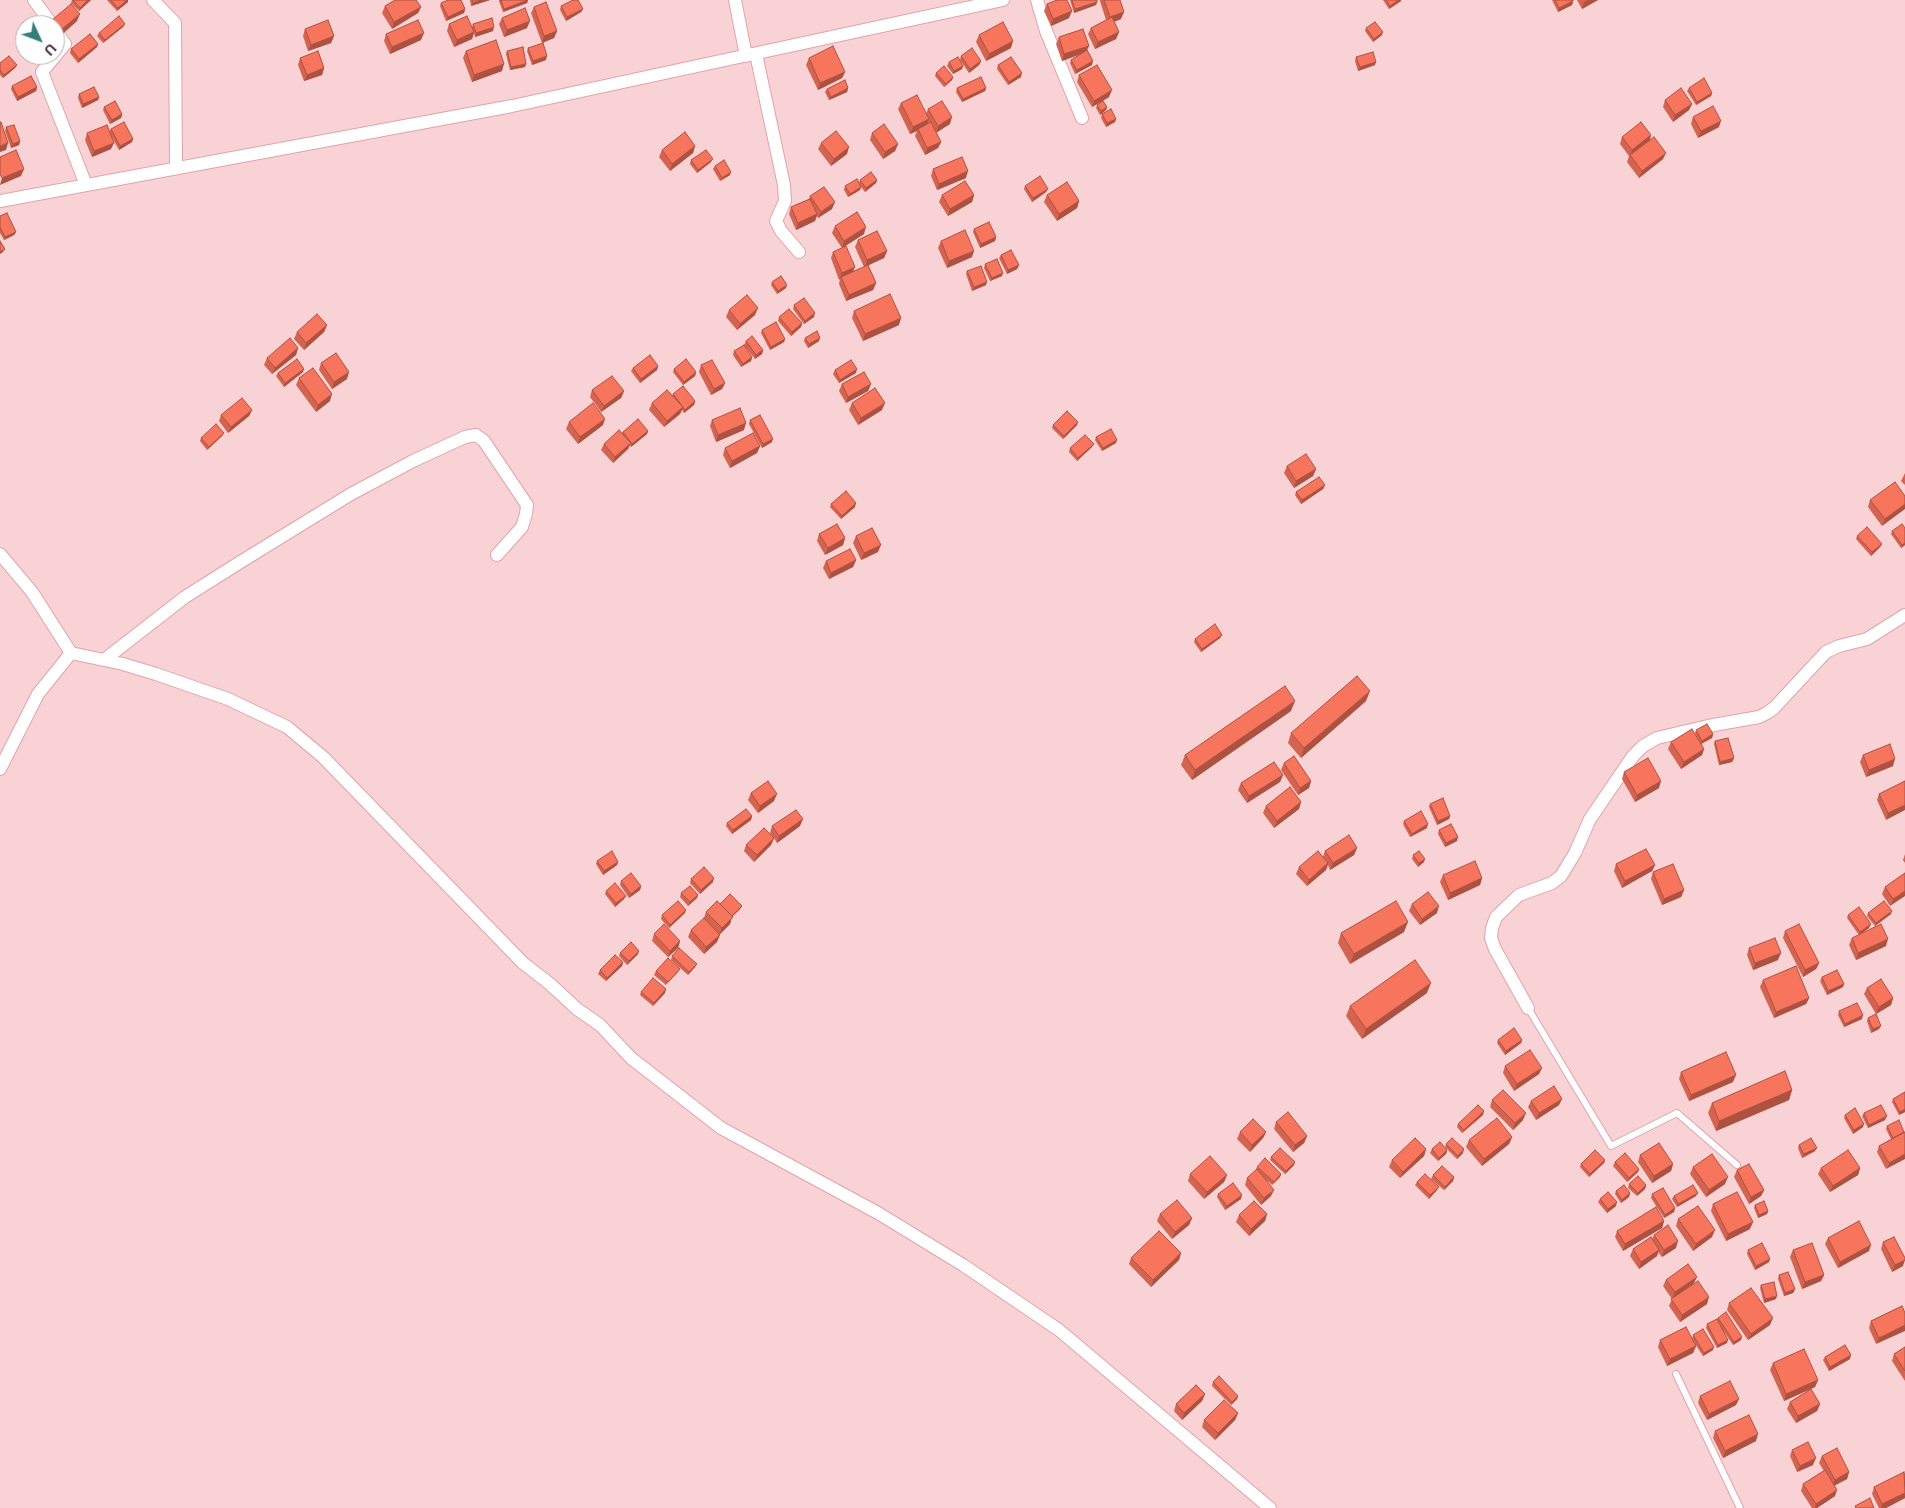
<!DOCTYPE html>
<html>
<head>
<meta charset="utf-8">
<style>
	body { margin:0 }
	#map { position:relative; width:1905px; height:1508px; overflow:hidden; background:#f9d2d5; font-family:Helvetica,sans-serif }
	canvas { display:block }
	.north { position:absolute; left:15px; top:15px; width:50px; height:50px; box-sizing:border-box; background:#fefefe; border:1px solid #b6acad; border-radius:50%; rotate:133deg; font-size:14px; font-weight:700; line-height:20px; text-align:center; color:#493033 }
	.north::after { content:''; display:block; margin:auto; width:18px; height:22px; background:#357d7a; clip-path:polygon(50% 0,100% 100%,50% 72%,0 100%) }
</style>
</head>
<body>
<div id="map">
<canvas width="1905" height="1508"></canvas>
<div class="north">U</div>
</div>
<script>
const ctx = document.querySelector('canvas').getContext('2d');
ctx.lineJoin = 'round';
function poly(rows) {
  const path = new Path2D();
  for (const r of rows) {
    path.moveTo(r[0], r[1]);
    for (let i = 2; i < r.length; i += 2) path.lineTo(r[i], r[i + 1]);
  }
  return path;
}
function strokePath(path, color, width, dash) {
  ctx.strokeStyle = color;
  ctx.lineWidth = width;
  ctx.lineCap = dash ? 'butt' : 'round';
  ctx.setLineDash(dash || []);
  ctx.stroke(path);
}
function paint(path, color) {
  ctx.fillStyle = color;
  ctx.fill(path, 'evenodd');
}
const service = poly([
	[1528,1008,1611,1146,1677,1113,1737,1165],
	[1676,1374,1740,1508]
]);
const minor = poly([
	[34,0,52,25],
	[153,0,175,23,176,168],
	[735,0,746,56],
	[1037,0,1046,31,1082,118],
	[55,30,65,44,42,72,86,185],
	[756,54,784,185,785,201,776,221,781,231,799,252],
	[0,201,512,106,1003,0],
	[0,554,32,592,71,653,38,694,0,769],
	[71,653,123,664,156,674,228,699,287,727,323,757,523,963,550,984,577,1009,600,1025,631,1058,721,1128,878,1213,963,1265,1059,1330,1270,1508],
	[104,660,185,597,242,561,351,494,413,461,465,437,476,435,484,441,527,505,526,514,522,527,497,555],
	[1528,1008,1495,949,1491,938,1492,928,1496,917,1519,895,1552,883,1561,876,1575,853,1590,819,1633,756,1643,746,1657,738,1708,726,1759,717,1767,713,1774,708,1826,652,1839,646,1867,639,1905,615]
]);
strokePath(service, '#e1a3aa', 8);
strokePath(minor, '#e1a3aa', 14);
strokePath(service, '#fff', 6);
strokePath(minor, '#fff', 12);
paint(poly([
	[72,0,91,0,79,11,71,3],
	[107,0,127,0,128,2,117,11],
	[470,0,490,0,471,6],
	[499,0,528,0,527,3,503,12,499,1],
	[1070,0,1097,0,1097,2,1096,5,1074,13],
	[1100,0,1120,0,1121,19,1114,22,1119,32,1116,39,1095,49,1088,34,1091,28,1106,20,1100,1],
	[1383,0,1401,0,1401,1,1389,9],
	[1552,0,1573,0,1573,1,1572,5,1558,12],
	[1577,0,1598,0,1582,9],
	[441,3,465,9,464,13,446,21,440,6],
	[1047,4,1069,18,1051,26,1044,11],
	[385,6,421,7,418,13,392,29,382,13],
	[561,6,583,9,581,12,566,21,560,10],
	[534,7,557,31,554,38,542,43,531,13],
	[502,18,527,28,504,37,499,24],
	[52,20,77,21,59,37,55,33,55,25,50,25],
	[125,24,123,27,103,43,97,36,99,33],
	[449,24,472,27,473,24,493,31,475,37,474,33,472,39,454,47,447,31],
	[1366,28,1382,35,1373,42,1365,31],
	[305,29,334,36,331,43,308,51,303,36],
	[386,34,421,40,390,54,384,41],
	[979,35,1011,48,986,61,976,42],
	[1059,37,1087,51,1092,65,1075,74,1070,63,1071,60,1081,54,1062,61,1056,44],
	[25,39,25,52,20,46,21,43],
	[98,44,97,47,78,63,70,53,71,49],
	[528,48,546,60,532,65,527,51],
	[466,51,502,71,472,82,463,58],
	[507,51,526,64,525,67,510,70,506,54],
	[961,56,981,61,979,65,969,73,960,60],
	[1356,57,1375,65,1358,71,1355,61],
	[300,58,324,68,322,75,304,81,298,65],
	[809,58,845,72,842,78,818,90,806,65],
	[949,62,963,66,962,69,953,74,947,66],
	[0,63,17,65,15,68,3,78,0,75],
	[998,65,1021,77,1008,85,997,69],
	[936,73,953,77,952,80,944,87,935,76],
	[1079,75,1109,97,1092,107,1077,82],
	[12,86,37,87,36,91,17,101,11,89],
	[848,88,847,92,829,100,825,92,827,89],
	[957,88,986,88,985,91,962,102,956,92],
	[1689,88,1712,93,1711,96,1696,105,1687,91],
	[79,94,99,97,98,100,82,108,78,98],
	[1665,100,1692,104,1689,110,1673,122,1663,107],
	[901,103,926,114,928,109,950,124,936,132,941,142,938,148,925,155,915,136,917,131,910,134,898,109],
	[1097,105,1107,107,1106,110,1100,115,1096,108],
	[104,107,122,114,121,118,110,124,103,110],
	[1102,114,1116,119,1115,122,1106,127,1101,118],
	[1693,117,1719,127,1698,138,1691,124],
	[6,127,20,141,19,145,11,148,5,131],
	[111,129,133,139,132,142,119,150,110,134,111,149,92,157,85,140,87,133,109,132],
	[872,133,898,144,895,151,883,159,870,140],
	[1651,135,1650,140,1663,159,1639,178,1627,162,1629,156,1620,144,1622,137],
	[821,143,847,154,831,166,818,149],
	[695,146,693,153,670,171,659,157,662,150],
	[691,160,711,162,697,173,690,164],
	[715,166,730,175,720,181,713,169],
	[933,169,966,178,937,190,931,176],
	[860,180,877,180,876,183,865,192,861,187,860,190,848,197,844,190,845,186,859,183],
	[1025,186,1046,192,1032,202,1024,189],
	[942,195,974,195,972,202,948,216,939,202],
	[1047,195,1079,201,1077,208,1057,221,1044,202],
	[810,196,832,209,818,218,817,216,815,221,796,230,789,214,791,207,809,199],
	[0,216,16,232,14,235,4,240,0,233],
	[835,226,864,234,842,248,832,233],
	[974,229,996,237,995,241,980,248,973,232],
	[858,240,887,251,884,258,868,265,876,283,873,290,846,301,839,284,840,279,839,280,831,258,833,252,853,271,864,267,855,247],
	[941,241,972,257,947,268,938,248],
	[1001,255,1019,265,1017,269,1007,274,999,258],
	[985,264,1002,276,990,281,984,268],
	[967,271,986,285,972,291,966,274],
	[772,282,786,288,777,294,771,285],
	[794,305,814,317,804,324,793,309],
	[729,310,755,315,737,330,726,317],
	[854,311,899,325,863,341,852,318],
	[779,317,802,323,801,327,791,336,778,321],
	[327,325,324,332,304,350,294,339,297,332],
	[762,330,785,339,784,342,770,350,761,333],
	[805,338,819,341,808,348,804,341],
	[746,341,763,350,762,354,755,359,744,345],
	[298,348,296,355,272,374,264,365,267,358],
	[734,351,752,357,751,361,741,367,733,355],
	[321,363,347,379,332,389,319,370],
	[701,365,725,383,722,389,711,395,699,372],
	[658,366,657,370,640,383,631,371,633,368],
	[674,369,696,372,695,376,683,385,673,372],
	[835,370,856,373,839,383,833,374],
	[303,372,284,387,276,376,278,373],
	[299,378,330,401,316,412,296,385],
	[842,384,871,384,868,391,846,403,839,391],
	[592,390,624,391,621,398,601,412,590,397],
	[673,394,695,401,694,405,684,413,682,410,680,414,664,427,649,410,652,403,672,396],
	[852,403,882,410,858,425,849,410],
	[252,410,249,416,228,433,219,421,221,415],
	[712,420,744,430,716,442,710,426],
	[750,420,772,442,762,448,749,424],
	[569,422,603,425,578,444,566,429],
	[1053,425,1077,425,1063,439,1052,428],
	[648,431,647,434,631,447,630,445,628,449,613,463,601,450,604,444,622,433,623,432],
	[224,433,222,436,207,450,200,441,201,438],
	[1096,437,1116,443,1102,451,1095,440],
	[760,446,757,453,730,468,723,455,725,448],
	[1092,447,1077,461,1069,452,1070,448],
	[1287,466,1316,469,1313,476,1294,488,1284,473],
	[1905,473,1905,485,1901,481],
	[1325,485,1323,489,1301,504,1295,495,1296,492],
	[1905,496,1882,526,1868,507,1870,500],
	[831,504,855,507,841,519,830,507],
	[1892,531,1905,545,1901,548,1891,534],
	[819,534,845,538,843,545,825,555,817,541],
	[856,536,878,552,861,560,853,543],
	[1857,536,1882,544,1880,547,1871,556,1856,539],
	[856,560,853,567,829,579,823,568,826,561],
	[1222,635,1220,638,1201,652,1194,642,1195,639],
	[1366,701,1301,758,1288,743,1291,733],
	[1291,711,1192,780,1181,765,1185,755],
	[1696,730,1713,734,1712,738,1701,744,1704,749,1702,755,1681,769,1668,749,1671,742,1700,742,1695,733],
	[1715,741,1734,758,1732,762,1719,765,1714,744],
	[1863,755,1893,766,1866,777,1860,762],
	[1284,763,1311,781,1309,788,1298,795,1281,770],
	[1624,772,1659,788,1635,802,1622,779],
	[1283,775,1280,782,1247,803,1238,790,1241,783],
	[1905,781,1886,820,1877,800,1879,794],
	[751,793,774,801,758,813,748,800],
	[1301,802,1299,809,1274,828,1263,813,1266,806],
	[1430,804,1450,816,1449,819,1437,825,1429,807],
	[752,816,751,820,732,834,726,826,727,823],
	[1404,821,1427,828,1410,837,1403,824],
	[772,826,800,826,777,843,774,838,771,845,754,862,744,851,746,845,774,838,770,833],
	[1439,830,1457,841,1445,847,1438,834],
	[1357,848,1354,855,1330,870,1328,865,1326,870,1307,886,1296,874,1299,867,1323,857,1325,851],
	[1905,854,1905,863,1903,860],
	[1413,855,1424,862,1418,867,1412,859],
	[597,861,618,862,617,865,603,875,596,864],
	[1616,864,1655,865,1652,871,1622,888,1614,871],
	[1653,872,1684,890,1681,897,1662,905,1651,879],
	[1905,873,1890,906,1882,894,1885,887],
	[1443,875,1482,878,1480,885,1448,900,1440,882],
	[691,879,713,882,700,894,690,883],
	[621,881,641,886,640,890,629,898,620,885],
	[606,891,626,896,624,899,615,907,605,894],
	[681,893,698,895,697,898,688,906,680,897],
	[720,904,742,906,740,909,732,917,730,924,720,934,717,942,704,954,688,937,691,930,704,918,706,912],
	[1412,904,1437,913,1420,925,1409,911],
	[685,913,669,928,661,919,662,915],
	[1868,913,1891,914,1875,926,1867,916],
	[1848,915,1869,928,1859,935,1847,918],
	[1785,931,1819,963,1816,969,1803,977,1783,938],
	[1404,932,1350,964,1338,943,1341,933],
	[654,934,680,941,678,948,668,957,652,941],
	[1852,938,1886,946,1856,960,1849,945],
	[1749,948,1778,960,1753,970,1747,955],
	[620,953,638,954,627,965,619,956],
	[672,956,697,964,695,967,688,975,671,960],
	[623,962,622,966,606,981,598,974,600,970],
	[680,969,678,972,666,985,654,975,656,971],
	[1822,977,1844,984,1843,987,1827,995,1820,981],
	[1763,980,1809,998,1806,1004,1774,1018,1760,987],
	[1867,988,1893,998,1891,1005,1876,1014,1864,994],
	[641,992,665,993,653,1006,640,995],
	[1427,993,1362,1039,1346,1016,1350,1006],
	[1839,1011,1862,1019,1844,1027,1838,1015],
	[1868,1018,1879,1029,1871,1033,1867,1021],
	[1498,1040,1522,1040,1521,1043,1505,1055,1497,1043],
	[1505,1066,1539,1074,1514,1091,1503,1073],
	[1681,1072,1733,1082,1689,1101,1679,1079],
	[1792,1090,1789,1100,1716,1131,1708,1113,1712,1103],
	[1905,1092,1905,1112,1899,1115,1892,1102,1893,1099],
	[1492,1100,1523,1120,1513,1130,1490,1107],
	[1531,1101,1559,1105,1536,1120,1528,1107],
	[1864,1113,1885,1120,1868,1128,1862,1116],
	[1483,1115,1462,1133,1457,1127,1458,1124],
	[1845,1115,1863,1127,1853,1134,1844,1118],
	[1276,1122,1307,1136,1304,1143,1293,1152,1274,1129],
	[1887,1126,1904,1132,1886,1169,1877,1152,1879,1146,1891,1139,1886,1129],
	[1240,1132,1266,1132,1263,1138,1250,1152,1237,1139],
	[1512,1137,1509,1144,1482,1166,1466,1147,1469,1140],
	[1446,1144,1463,1153,1457,1159,1445,1147],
	[1799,1145,1815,1151,1802,1158,1798,1148],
	[1426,1149,1424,1156,1400,1178,1389,1167,1392,1160],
	[1432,1149,1447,1150,1446,1154,1438,1161,1430,1153],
	[1640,1155,1673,1164,1671,1171,1652,1183,1638,1162],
	[1271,1157,1294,1165,1285,1174,1270,1160],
	[1605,1160,1604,1163,1589,1177,1580,1167,1581,1164],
	[1615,1162,1639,1169,1638,1172,1627,1182,1613,1166],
	[1257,1167,1281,1174,1280,1177,1272,1185,1264,1178,1271,1196,1261,1205,1245,1185,1247,1178,1256,1170],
	[1693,1167,1725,1184,1706,1197,1690,1174],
	[1821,1168,1860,1168,1858,1175,1830,1192,1818,1174],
	[1737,1170,1764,1190,1761,1196,1749,1204,1734,1177],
	[1190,1174,1227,1175,1224,1182,1204,1199,1188,1181],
	[1433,1175,1454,1177,1453,1181,1444,1190,1431,1179],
	[1417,1182,1437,1190,1429,1199,1415,1185],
	[1629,1184,1646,1185,1645,1189,1637,1196,1628,1188],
	[1616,1191,1630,1193,1629,1197,1621,1203,1615,1194],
	[1218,1194,1241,1199,1225,1210,1217,1197],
	[1652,1194,1675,1208,1674,1212,1664,1218,1651,1198],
	[1674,1196,1696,1196,1677,1207,1672,1199],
	[1600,1199,1616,1206,1607,1213,1598,1202],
	[1713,1204,1750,1229,1726,1241,1711,1211],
	[1755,1205,1768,1211,1767,1214,1758,1218,1754,1208],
	[1160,1214,1192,1218,1189,1225,1172,1239,1157,1221],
	[1267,1214,1265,1221,1249,1236,1236,1222,1239,1215],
	[1678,1219,1712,1237,1693,1251,1676,1226],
	[1664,1221,1662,1228,1623,1251,1615,1237,1617,1231],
	[1654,1235,1676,1248,1662,1257,1658,1252,1657,1256,1639,1269,1630,1256,1633,1249,1652,1239],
	[1828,1238,1869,1251,1838,1268,1825,1244],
	[1883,1242,1903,1266,1892,1272,1881,1249],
	[1748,1250,1770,1259,1769,1262,1755,1270,1747,1254],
	[1793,1250,1824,1275,1821,1281,1802,1289,1790,1257],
	[1181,1253,1179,1260,1151,1287,1129,1264,1131,1258],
	[1779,1275,1795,1289,1793,1293,1784,1296,1778,1279],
	[1666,1280,1694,1283,1682,1292,1707,1304,1680,1322,1669,1306,1672,1299,1663,1286],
	[1761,1285,1776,1299,1764,1303,1760,1288],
	[1729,1303,1770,1325,1748,1340,1727,1310],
	[1902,1306,1876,1344,1869,1328,1871,1321],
	[1718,1318,1741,1340,1733,1345,1723,1330,1727,1343,1717,1348,1706,1328,1707,1324,1717,1320],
	[1693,1335,1713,1350,1703,1356,1692,1339],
	[1660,1340,1696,1346,1693,1353,1667,1366,1658,1347],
	[1905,1347,1905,1381,1892,1361,1894,1354],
	[1825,1357,1850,1359,1829,1371,1823,1360],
	[1773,1363,1818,1380,1815,1387,1784,1401,1770,1370],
	[1213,1382,1238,1396,1237,1399,1231,1405,1212,1386],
	[1205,1394,1202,1401,1182,1420,1174,1411,1176,1404],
	[1700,1396,1736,1405,1707,1420,1698,1403],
	[1790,1402,1820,1404,1817,1411,1796,1423,1787,1409],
	[1238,1413,1235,1420,1215,1440,1202,1427,1204,1420],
	[1715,1431,1756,1441,1723,1458,1713,1438],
	[1792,1450,1813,1465,1797,1472,1790,1456],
	[1822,1456,1849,1472,1847,1479,1835,1485,1835,1496,1817,1508,1812,1508,1801,1491,1803,1484,1824,1471,1819,1463],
	[1905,1473,1905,1498,1886,1508,1879,1508,1872,1494,1874,1487]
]), '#d46450');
paint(poly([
	[88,0,91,0,79,11,80,8],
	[127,0,128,0,128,2,117,11,118,8],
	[481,0,490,0,471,6,473,3],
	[528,0,527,3,503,12,504,9],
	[1399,0,1401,0,1401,1,1389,9,1390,6],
	[1588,0,1598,0,1582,9,1584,2],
	[1573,1,1572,5,1558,12,1559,8],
	[1097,2,1096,5,1074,13,1075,9],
	[421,7,418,13,392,29,394,22],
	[465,9,464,13,446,21,448,17],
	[583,9,581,12,566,21,567,17],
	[1072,11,1069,18,1051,26,1053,19],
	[1124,12,1121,19,1108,24,1110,17],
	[80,14,77,21,59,37,61,30],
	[530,21,527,28,504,37,507,30],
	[125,24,123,27,103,43,105,40],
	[494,27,493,31,475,37,476,33],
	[557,31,554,38,542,43,544,36],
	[474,32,472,39,454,47,457,40],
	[1119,32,1116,39,1095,49,1098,42],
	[1383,32,1382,35,1373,42,1374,39],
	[424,33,421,40,390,54,392,47],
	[334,36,331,43,308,51,311,45],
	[1013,41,1011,48,986,61,989,54],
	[98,44,97,47,78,63,79,59],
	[1089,46,1086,52,1062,61,1064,54],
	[547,56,546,60,532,65,533,61],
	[981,61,979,65,969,73,970,69],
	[1093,61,1092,65,1075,74,1077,70],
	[1376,62,1375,65,1358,71,1360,67],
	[504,64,502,71,472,82,474,75],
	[526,64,525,67,510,70,511,67],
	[17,65,15,68,3,78,4,75],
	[963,66,962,69,953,74,954,71],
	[324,68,322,75,304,81,307,75],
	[845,72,842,78,818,90,820,83],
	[1022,73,1021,77,1008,85,1009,82],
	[953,77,952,80,944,87,946,84],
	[37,87,36,91,17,101,18,97],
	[848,88,847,92,829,100,831,97],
	[986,88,985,91,962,102,963,99],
	[1112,90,1109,97,1092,107,1094,101],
	[1712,93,1711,96,1696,105,1697,102],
	[99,97,98,100,82,108,83,104],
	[1692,104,1689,110,1673,122,1675,115],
	[1107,107,1106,110,1100,115,1101,111],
	[122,114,121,118,110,124,112,120],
	[952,117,950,124,936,133,938,126],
	[929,119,926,126,918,129,917,131,910,134,913,127],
	[1116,119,1115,122,1106,127,1107,123],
	[1721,121,1719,127,1698,138,1701,131],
	[1651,135,1649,142,1630,157,1632,150],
	[133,139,132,142,119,150,120,146],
	[20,141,19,145,11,148,13,144],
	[941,142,938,148,925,155,927,148],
	[8,143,6,150,0,152,0,146],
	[114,143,111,149,92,157,94,151],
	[898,144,895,151,883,159,885,152],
	[695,146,693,153,670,171,672,164],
	[849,147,847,154,831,166,834,159],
	[1666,153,1663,159,1639,178,1642,171],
	[713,159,711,162,697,173,698,170],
	[24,169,21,176,0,185,2,178],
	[968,171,966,178,937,190,939,184],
	[731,172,730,175,720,181,722,178],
	[877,180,876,183,865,192,866,188],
	[861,187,860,190,848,197,850,194],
	[1048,189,1046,192,1032,202,1033,198],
	[974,195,972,202,948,216,950,209],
	[1079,201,1077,208,1057,221,1059,214],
	[835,202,832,209,818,218,821,212],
	[817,214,815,221,796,230,798,223],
	[866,227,864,234,842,248,844,241],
	[16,232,14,235,4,240,5,237],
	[996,237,995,241,980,248,981,244],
	[5,249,3,252,0,254,0,252],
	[887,251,884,258,865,267,867,260],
	[974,251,972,257,947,268,949,261],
	[1019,265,1017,269,1007,274,1008,270],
	[855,267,852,274,841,277,839,280,842,273],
	[1003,273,1002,276,990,281,992,278],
	[987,282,986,285,972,291,974,287],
	[876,283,873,290,846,301,849,295],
	[787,285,786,288,777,294,778,291],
	[758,308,755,315,737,330,740,324],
	[815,313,814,317,804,324,805,321],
	[901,318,899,325,863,341,865,334],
	[802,323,801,327,791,336,792,332],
	[327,325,324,332,304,350,306,343],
	[820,338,819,341,808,348,809,344],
	[785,339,784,342,770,350,771,347],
	[298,348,296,355,272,374,275,368],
	[763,350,762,354,755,359,756,355],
	[752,357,751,361,741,367,743,364],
	[658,366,657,370,640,383,641,379],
	[304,369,303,372,284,387,285,383],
	[857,369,856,373,839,383,840,380],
	[349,372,347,379,332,389,334,382],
	[696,372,695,376,683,385,684,382],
	[725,383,722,389,711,395,714,389],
	[871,384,868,391,846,403,848,397],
	[624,391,621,398,601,412,604,406],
	[332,394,330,401,316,412,318,405],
	[695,401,694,405,684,413,685,410],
	[885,403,882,410,858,425,861,418],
	[683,407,680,414,664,427,667,421],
	[252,410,249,416,228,433,231,427],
	[605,419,603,425,578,444,580,437],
	[1078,422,1077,425,1063,439,1064,436],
	[746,423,744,430,716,442,718,435],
	[648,431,647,434,631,447,632,444],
	[224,433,222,436,207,450,209,447],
	[773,439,772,442,762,448,763,444],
	[1117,440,1116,443,1102,451,1103,448],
	[631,443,628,449,613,463,615,457],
	[1094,444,1092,447,1077,461,1078,458],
	[760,446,757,453,730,468,732,461],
	[1316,469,1313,476,1294,488,1296,481],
	[1325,485,1323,489,1301,504,1302,500],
	[856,503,855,507,841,519,842,516],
	[1905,504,1905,509,1882,526,1885,519],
	[845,538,843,545,825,555,828,548],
	[1905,543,1905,545,1901,548,1902,545],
	[1882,544,1880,547,1871,556,1872,552],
	[881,545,878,552,861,560,864,553],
	[856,560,853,567,829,579,831,573],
	[1222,635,1220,638,1201,652,1202,649],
	[1370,691,1366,701,1301,758,1304,748],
	[1295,701,1291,711,1192,780,1195,770],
	[1713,734,1712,738,1701,744,1702,741],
	[1704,749,1702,755,1681,769,1684,762],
	[1734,758,1732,762,1719,765,1720,762],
	[1895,759,1893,766,1866,777,1869,770],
	[1283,775,1280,782,1247,803,1249,796],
	[1311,781,1309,788,1298,795,1300,788],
	[1661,781,1659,788,1635,802,1637,795],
	[777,794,774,801,758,813,760,806],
	[1301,802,1299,809,1274,828,1277,821],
	[1905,805,1905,810,1886,820,1888,813],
	[752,816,751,820,732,834,733,830],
	[1450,816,1449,819,1437,825,1438,821],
	[803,819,800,826,777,843,779,836],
	[1428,824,1427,828,1410,837,1412,834],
	[1458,837,1457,841,1445,847,1446,843],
	[774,838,771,845,754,862,757,855],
	[1357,848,1354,855,1330,870,1333,863],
	[1425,859,1424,862,1418,867,1419,863],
	[618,862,617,865,603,875,604,871],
	[1328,863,1326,870,1307,886,1309,880],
	[1655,865,1652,871,1622,888,1625,881],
	[714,878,713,882,700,894,701,890],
	[1482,878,1480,885,1448,900,1450,893],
	[641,886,640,890,629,898,631,894],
	[1684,890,1681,897,1662,905,1664,899],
	[1905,891,1905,896,1890,906,1893,899],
	[698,895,697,898,688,906,690,902],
	[626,896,624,899,615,907,616,903],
	[742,906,740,909,732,917,730,924,719,935,722,928],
	[1439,906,1437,913,1420,925,1422,919],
	[686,910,685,913,669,928,670,925],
	[1892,911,1891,914,1875,926,1876,923],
	[1408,922,1404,932,1350,964,1354,954],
	[1871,924,1869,928,1859,935,1860,932],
	[720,935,717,942,704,954,706,947],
	[1888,939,1886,946,1856,960,1858,953],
	[680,941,678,948,668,957,670,951],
	[639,951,638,954,627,965,629,961],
	[1781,953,1778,960,1753,970,1755,963],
	[623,962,622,966,606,981,607,978],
	[1819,963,1816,969,1803,977,1805,970],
	[697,964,695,967,688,975,689,972],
	[1431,983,1427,993,1362,1039,1366,1029],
	[1844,984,1843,987,1827,995,1828,991],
	[666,989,665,993,653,1006,654,1003],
	[1809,998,1806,1004,1774,1018,1776,1012],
	[1893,998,1891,1005,1876,1014,1879,1007],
	[1863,1015,1862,1019,1844,1027,1845,1024],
	[1881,1026,1879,1029,1871,1033,1873,1029],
	[1522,1040,1521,1043,1505,1055,1506,1051],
	[1542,1068,1539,1074,1514,1091,1517,1084],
	[1736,1075,1733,1082,1689,1101,1691,1095],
	[1792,1090,1789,1100,1716,1131,1719,1121],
	[1562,1099,1559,1105,1536,1120,1539,1113],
	[1905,1109,1905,1112,1899,1115,1900,1112],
	[1484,1111,1483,1115,1462,1133,1464,1130],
	[1526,1113,1523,1120,1513,1130,1515,1123],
	[1887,1116,1885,1120,1868,1128,1869,1125],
	[1864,1124,1863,1127,1853,1134,1854,1130],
	[1266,1132,1263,1138,1250,1152,1252,1145],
	[1307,1136,1304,1143,1293,1152,1295,1145],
	[1512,1137,1509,1144,1482,1166,1484,1159],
	[1817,1148,1815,1151,1802,1158,1804,1154],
	[1426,1149,1424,1156,1400,1178,1403,1172],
	[1464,1149,1463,1153,1457,1159,1458,1156],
	[1447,1150,1446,1154,1438,1161,1439,1158],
	[1905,1154,1905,1159,1886,1169,1889,1163],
	[1605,1160,1604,1163,1589,1177,1590,1174],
	[1295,1162,1294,1165,1285,1174,1286,1171],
	[1673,1164,1671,1171,1652,1183,1654,1176],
	[1860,1168,1858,1175,1830,1192,1833,1186],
	[1639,1169,1638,1172,1627,1182,1629,1178],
	[1281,1174,1280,1177,1272,1185,1274,1182],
	[1227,1175,1224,1182,1204,1199,1207,1192],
	[1454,1177,1453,1181,1444,1190,1445,1187],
	[1728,1177,1725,1184,1706,1197,1709,1190],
	[1646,1185,1645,1189,1637,1196,1638,1193],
	[1439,1187,1437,1190,1429,1199,1430,1195],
	[1274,1190,1271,1196,1261,1205,1264,1198],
	[1764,1190,1761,1196,1749,1204,1751,1197],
	[1630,1193,1629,1197,1621,1203,1622,1200],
	[1698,1193,1696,1196,1677,1207,1678,1204],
	[1242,1195,1241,1199,1225,1210,1227,1206],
	[1617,1202,1616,1206,1607,1213,1608,1209],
	[1675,1208,1674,1212,1664,1218,1665,1215],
	[1768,1211,1767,1214,1758,1218,1759,1215],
	[1267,1214,1265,1221,1249,1236,1251,1229],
	[1192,1218,1189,1225,1172,1239,1175,1232],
	[1664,1221,1662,1228,1623,1251,1625,1244],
	[1753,1222,1750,1229,1726,1241,1728,1234],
	[1715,1230,1712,1237,1693,1251,1696,1244],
	[1678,1241,1676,1248,1662,1257,1664,1250],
	[1871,1245,1869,1251,1838,1268,1840,1262],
	[1659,1250,1657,1256,1639,1269,1641,1262],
	[1181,1253,1179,1260,1151,1287,1153,1280],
	[1770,1259,1769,1262,1755,1270,1756,1266],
	[1905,1260,1903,1266,1892,1272,1895,1265],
	[1824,1275,1821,1281,1802,1289,1805,1282],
	[1697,1277,1694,1283,1672,1299,1675,1292],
	[1795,1289,1793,1293,1784,1296,1785,1293],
	[1777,1296,1776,1299,1764,1303,1765,1299],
	[1709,1297,1707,1304,1680,1322,1682,1315],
	[1773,1318,1770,1325,1748,1340,1751,1334],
	[1905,1325,1905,1331,1876,1344,1879,1338],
	[1742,1337,1741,1340,1733,1345,1734,1342],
	[1728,1340,1727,1343,1717,1348,1718,1345],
	[1696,1346,1693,1353,1667,1366,1670,1359],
	[1714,1347,1713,1350,1703,1356,1704,1353],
	[1851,1355,1850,1359,1829,1371,1830,1367],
	[1818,1380,1815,1387,1784,1401,1786,1394],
	[1205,1394,1202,1401,1182,1420,1184,1413],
	[1238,1396,1237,1399,1231,1405,1232,1402],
	[1739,1399,1736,1405,1707,1420,1709,1414],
	[1820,1404,1817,1411,1796,1423,1798,1416],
	[1238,1413,1235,1420,1215,1440,1218,1433],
	[1758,1434,1756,1441,1723,1458,1725,1451],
	[1816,1458,1813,1465,1797,1472,1800,1466],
	[1849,1472,1847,1479,1832,1487,1835,1480],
	[1837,1490,1835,1496,1817,1508,1815,1508,1816,1504],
	[1905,1493,1905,1498,1886,1508,1881,1508,1882,1504]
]), '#ad5141');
const building = poly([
	[73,0,88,0,80,8,73,0],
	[111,0,127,0,118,8,111,0],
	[395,0,416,0,421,7,394,22,385,6,395,0],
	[448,0,461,0,465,9,448,17,441,3,448,0],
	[472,0,481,0,473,3,472,0],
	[501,0,528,0,504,9,501,0],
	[573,0,578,0,583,9,567,17,561,6,573,0],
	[1057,0,1067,0,1072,11,1053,19,1047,4,1057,0],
	[1072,0,1097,0,1097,2,1075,9,1072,0],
	[1104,0,1120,0,1124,12,1110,17,1104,0],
	[1386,0,1399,0,1390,6,1386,0],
	[1555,0,1573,0,1573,1,1559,8,1555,0],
	[546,2,557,31,544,36,534,7,546,2],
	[71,4,80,14,61,30,52,20,71,4],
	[525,8,530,21,507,30,502,18,525,8],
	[119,16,125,24,105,40,99,33,119,16],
	[467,16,474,32,457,40,449,24,467,16],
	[1112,17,1119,32,1098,42,1091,28,1112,17],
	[492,18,494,27,476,33,473,24,492,18],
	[328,20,334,36,311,45,305,29,328,20],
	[418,20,424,33,392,47,386,34,418,20],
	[1003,22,1013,41,989,54,979,35,1003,22],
	[1375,22,1383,32,1374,39,1366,28,1375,22],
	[1083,29,1089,46,1064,54,1059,37,1083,29],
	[90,34,98,44,79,59,71,49,90,34],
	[25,39,25,47,21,43,25,39],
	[496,40,504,64,474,75,466,51,496,40],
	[543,43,547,56,533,61,528,48,543,43],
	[833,46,845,72,820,83,809,58,833,46],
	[523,47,526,64,511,67,507,51,523,47],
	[972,48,981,61,970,69,961,56,972,48],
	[1087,50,1093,61,1077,70,1071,60,1087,50],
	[318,51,324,68,307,75,300,58,318,51],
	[1373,52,1376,62,1360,67,1356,57,1373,52],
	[9,56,17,65,4,75,0,70,0,63,9,56],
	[958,57,963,66,954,71,949,62,958,57],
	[1011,57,1022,73,1009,82,998,65,1011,57],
	[1097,65,1112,90,1094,101,1079,75,1097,65],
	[944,66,953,77,946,84,936,73,944,66],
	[31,76,37,87,18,97,12,86,31,76],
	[981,77,986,88,963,99,957,88,981,77],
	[1704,78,1712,93,1697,102,1689,88,1704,78],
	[845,80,848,88,831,97,827,89,845,80],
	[94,87,99,97,83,104,79,94,94,87],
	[1681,88,1692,104,1675,115,1665,100,1681,88],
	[917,95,929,119,913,127,901,103,917,95],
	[115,101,122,114,112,120,104,107,115,101],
	[942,101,952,117,938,126,928,109,942,101],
	[1103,101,1107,107,1101,111,1097,105,1103,101],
	[1713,106,1721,121,1701,131,1693,117,1713,106],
	[1111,109,1116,119,1107,123,1102,114,1111,109],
	[0,122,1,122,8,143,0,146,0,122],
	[124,122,133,139,120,146,111,129,124,122],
	[931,122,941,142,927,148,918,129,931,122],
	[1641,122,1651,135,1632,150,1622,137,1641,122],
	[884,124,898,144,885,152,872,133,884,124],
	[14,125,20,141,13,144,6,127,14,125],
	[107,125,114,143,94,151,87,133,107,125],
	[836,131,849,147,834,159,821,143,836,131],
	[685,132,695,146,672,164,662,150,685,132],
	[1654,137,1666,153,1642,171,1630,155,1654,137],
	[16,150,24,169,2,178,0,174,0,157,16,150],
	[706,150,713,159,698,170,691,160,706,150],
	[962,157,968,171,939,184,933,169,962,157],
	[724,160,731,172,722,178,715,166,724,160],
	[871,172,877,180,866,188,860,180,871,172],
	[1040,176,1048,189,1033,198,1025,186,1040,176],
	[857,179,861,187,850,194,845,186,857,179],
	[965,181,974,195,950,209,942,195,965,181],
	[1067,182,1079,201,1059,214,1047,195,1067,182],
	[824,187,835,202,821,212,810,196,824,187],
	[810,199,817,214,798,223,791,207,810,199],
	[857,212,866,227,844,241,835,226,857,212],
	[7,213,16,232,5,237,0,227,0,216,7,213],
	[989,222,996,237,981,244,974,229,989,222],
	[965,230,974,251,949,261,941,241,965,230],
	[877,231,887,251,867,260,858,240,877,231],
	[0,241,5,249,0,252,0,241],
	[846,246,855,267,842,273,833,252,846,246],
	[1011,250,1019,265,1008,270,1001,255,1011,250],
	[997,259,1003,273,992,278,985,264,997,259],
	[868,265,876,283,849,295,841,277,868,265],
	[981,266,987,282,974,287,967,271,981,266],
	[781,276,787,285,778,291,772,282,781,276],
	[890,294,901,318,865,334,854,311,890,294],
	[747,295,758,308,740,324,729,310,747,295],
	[804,298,815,313,805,321,794,305,804,298],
	[789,309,802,323,792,332,779,317,789,309],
	[317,314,327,325,306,343,297,332,317,314],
	[776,322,785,339,771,347,762,330,776,322],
	[817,331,820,338,809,344,805,338,817,331],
	[752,336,763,350,756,355,746,341,752,336],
	[290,338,298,348,275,368,267,358,290,338],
	[744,345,752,357,743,364,734,351,744,345],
	[336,353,349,372,334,382,321,363,336,353],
	[650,355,658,366,641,379,633,368,650,355],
	[297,359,304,369,285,383,278,373,297,359],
	[686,359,696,372,684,382,674,369,686,359],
	[712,360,725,383,714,389,701,365,712,360],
	[851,360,857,369,840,380,835,370,851,360],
	[313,368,332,394,318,405,299,378,313,368],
	[864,372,871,384,848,397,842,384,864,372],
	[612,376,624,391,604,406,592,390,612,376],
	[683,386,695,401,685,410,673,394,683,386],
	[875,388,885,403,861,418,852,403,875,388],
	[667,390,683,407,667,421,652,403,667,390],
	[242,398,252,410,231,427,221,415,242,398],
	[593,403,605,419,580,437,569,422,593,403],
	[740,408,746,423,718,435,712,420,740,408],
	[1067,411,1078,422,1064,436,1053,425,1067,411],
	[760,415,773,439,763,444,750,420,760,415],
	[638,419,648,431,632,444,623,432,638,419],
	[216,424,224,433,209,447,201,438,216,424],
	[1111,429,1117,440,1103,448,1096,437,1111,429],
	[619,430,631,443,615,457,604,444,619,430],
	[753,433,760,446,732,461,725,448,753,433],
	[1085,435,1094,444,1078,458,1070,448,1085,435],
	[1306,454,1316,469,1296,481,1287,466,1306,454],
	[1319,477,1325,485,1302,500,1296,492,1319,477],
	[1895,482,1905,496,1905,504,1885,519,1870,500,1895,482],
	[846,491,856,503,842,516,831,504,846,491],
	[837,524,845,538,828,548,819,534,837,524],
	[1902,524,1905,528,1905,543,1902,545,1892,531,1902,524],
	[1867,527,1882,544,1872,552,1857,536,1867,527],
	[872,528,881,545,864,553,856,536,872,528],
	[850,549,856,560,831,573,826,561,850,549],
	[1215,624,1222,635,1202,649,1195,639,1215,624],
	[1357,676,1370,691,1304,748,1291,733,1357,676],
	[1285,686,1295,701,1195,770,1185,755,1285,686],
	[1707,724,1713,734,1702,741,1696,730,1707,724],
	[1692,729,1704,749,1684,762,1671,742,1692,729],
	[1728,738,1734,758,1720,762,1715,741,1728,738],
	[1890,744,1895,759,1869,770,1863,755,1890,744],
	[1294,756,1311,781,1300,788,1284,763,1294,756],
	[1648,758,1661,781,1637,795,1624,772,1648,758],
	[1274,762,1283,775,1249,796,1241,783,1274,762],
	[768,781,777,794,760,806,751,793,768,781],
	[1905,781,1905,805,1888,813,1879,794,1905,781],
	[1290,787,1301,802,1277,821,1266,806,1290,787],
	[1443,798,1450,816,1438,821,1430,804,1443,798],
	[746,809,752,816,733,830,727,823,746,809],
	[796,810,803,819,779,836,772,826,796,810],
	[1421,811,1428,824,1412,834,1404,821,1421,811],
	[1451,824,1458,837,1446,843,1439,830,1451,824],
	[764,828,774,838,757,855,746,845,764,828],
	[1349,835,1357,848,1333,863,1325,851,1349,835],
	[1646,849,1655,865,1625,881,1616,864,1646,849],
	[612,851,618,862,604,871,597,861,612,851],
	[1318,851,1328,863,1309,880,1299,867,1318,851],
	[1419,851,1425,859,1419,863,1413,855,1419,851],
	[1475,861,1482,878,1450,893,1443,875,1475,861],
	[1673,864,1684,890,1664,899,1653,872,1673,864],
	[704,867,714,878,701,890,691,879,704,867],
	[631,873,641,886,631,894,621,881,631,873],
	[1905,873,1905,891,1893,899,1885,887,1905,873],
	[615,883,626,896,616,903,606,891,615,883],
	[690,886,698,895,690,902,681,893,690,886],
	[1428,892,1439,906,1422,919,1412,904,1428,892],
	[730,894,742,906,732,916,720,904,730,894],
	[678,901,686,910,670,925,662,915,678,901],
	[717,901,733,917,722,928,706,912,717,901],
	[1396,901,1408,922,1354,954,1341,933,1396,901],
	[1884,901,1892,911,1876,923,1868,913,1884,901],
	[1859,907,1871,924,1860,932,1848,915,1859,907],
	[704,918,720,935,706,947,691,930,704,918],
	[664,924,680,941,670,951,654,934,664,924],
	[1799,924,1819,963,1805,970,1785,931,1799,924],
	[1881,924,1888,939,1858,953,1852,938,1881,924],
	[1775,938,1781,953,1755,963,1749,948,1775,938],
	[631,942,639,951,629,961,620,953,631,942],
	[679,948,697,964,689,972,672,956,679,948],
	[615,955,623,962,607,978,600,970,615,955],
	[668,958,680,969,668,982,656,971,668,958],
	[1415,960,1431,983,1366,1029,1350,1006,1415,960],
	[1796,966,1809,998,1776,1012,1763,980,1796,966],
	[1837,970,1844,984,1828,991,1822,977,1837,970],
	[653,978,666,989,654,1003,641,992,653,978],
	[1881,979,1893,998,1879,1007,1867,988,1881,979],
	[1857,1003,1863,1015,1845,1024,1839,1011,1857,1003],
	[1876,1014,1881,1026,1873,1029,1868,1018,1876,1014],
	[1514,1028,1522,1040,1506,1051,1498,1040,1514,1028],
	[1530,1050,1542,1068,1517,1084,1505,1066,1530,1050],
	[1726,1052,1736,1075,1691,1095,1681,1072,1726,1052],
	[1785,1071,1792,1090,1719,1121,1712,1103,1785,1071],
	[1554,1086,1562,1099,1539,1113,1531,1101,1554,1086],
	[1503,1090,1526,1113,1515,1123,1492,1100,1503,1090],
	[1905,1092,1905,1109,1900,1112,1893,1099,1905,1092],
	[1478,1105,1484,1111,1464,1130,1458,1124,1478,1105],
	[1881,1105,1887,1116,1869,1125,1864,1113,1881,1105],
	[1855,1108,1864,1124,1854,1130,1845,1115,1855,1108],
	[1288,1112,1307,1136,1295,1145,1276,1122,1288,1112],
	[1497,1118,1512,1137,1484,1159,1469,1140,1497,1118],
	[1253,1119,1266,1132,1252,1145,1240,1132,1253,1119],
	[1899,1120,1904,1132,1893,1138,1887,1126,1899,1120],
	[1905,1132,1905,1154,1889,1163,1879,1146,1905,1132],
	[1415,1138,1426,1149,1403,1172,1392,1160,1415,1138],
	[1452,1138,1464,1149,1458,1156,1446,1144,1452,1138],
	[1811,1138,1817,1148,1804,1154,1799,1145,1811,1138],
	[1440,1142,1447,1150,1439,1158,1432,1149,1440,1142],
	[1659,1143,1673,1164,1654,1176,1640,1155,1659,1143],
	[1280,1148,1295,1162,1286,1171,1271,1157,1280,1148],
	[1595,1150,1605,1160,1590,1174,1581,1164,1595,1150],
	[1848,1150,1860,1168,1833,1186,1821,1168,1848,1150],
	[1625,1153,1639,1169,1629,1178,1615,1162,1625,1153],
	[1712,1154,1728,1177,1709,1190,1693,1167,1712,1154],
	[1210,1156,1227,1175,1207,1192,1190,1174,1210,1156],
	[1265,1158,1281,1174,1274,1182,1257,1167,1265,1158],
	[1749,1164,1764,1190,1751,1197,1737,1170,1749,1164],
	[1442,1166,1454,1177,1445,1187,1433,1175,1442,1166],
	[1257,1169,1274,1190,1264,1198,1247,1178,1257,1169],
	[1425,1174,1439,1187,1430,1195,1417,1182,1425,1174],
	[1638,1176,1646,1185,1638,1193,1629,1184,1638,1176],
	[1233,1183,1242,1195,1227,1206,1218,1194,1233,1183],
	[1624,1185,1630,1193,1622,1200,1616,1191,1624,1185],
	[1693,1185,1698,1193,1678,1204,1674,1196,1693,1185],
	[1663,1188,1675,1208,1665,1215,1652,1194,1663,1188],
	[1608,1192,1617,1202,1608,1209,1600,1199,1608,1192],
	[1737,1192,1753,1222,1728,1234,1713,1204,1737,1192],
	[1177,1200,1192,1218,1175,1232,1160,1214,1177,1200],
	[1254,1201,1267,1214,1251,1229,1239,1215,1254,1201],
	[1764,1201,1768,1211,1759,1215,1755,1205,1764,1201],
	[1698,1206,1715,1230,1696,1244,1678,1219,1698,1206],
	[1656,1207,1664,1221,1625,1244,1617,1231,1656,1207],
	[1859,1221,1871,1245,1840,1262,1828,1238,1859,1221],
	[1668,1225,1678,1241,1664,1250,1654,1235,1668,1225],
	[1159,1231,1181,1253,1153,1280,1131,1258,1159,1231],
	[1651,1237,1659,1250,1641,1262,1633,1249,1651,1237],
	[1894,1237,1905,1258,1905,1260,1895,1265,1883,1242,1894,1237],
	[1762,1243,1770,1259,1756,1266,1748,1250,1762,1243],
	[1812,1243,1824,1275,1805,1282,1793,1250,1812,1243],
	[1688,1264,1697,1277,1675,1292,1666,1280,1688,1264],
	[1788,1272,1795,1289,1785,1293,1779,1275,1788,1272],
	[1698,1281,1709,1297,1682,1315,1671,1299,1698,1281],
	[1774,1282,1777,1296,1765,1299,1761,1285,1774,1282],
	[1751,1288,1773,1318,1751,1334,1729,1303,1751,1288],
	[1902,1306,1905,1313,1905,1325,1879,1338,1871,1321,1902,1306],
	[1726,1312,1742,1337,1734,1342,1718,1318,1726,1312],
	[1717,1319,1728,1340,1718,1345,1707,1324,1717,1319],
	[1686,1327,1696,1346,1670,1359,1660,1340,1686,1327],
	[1703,1329,1714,1347,1704,1353,1693,1335,1703,1329],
	[1845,1345,1851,1355,1830,1367,1825,1357,1845,1345],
	[1905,1347,1905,1371,1894,1354,1905,1347],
	[1804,1349,1818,1380,1786,1394,1773,1363,1804,1349],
	[1219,1376,1238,1396,1232,1402,1213,1382,1219,1376],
	[1730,1381,1739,1399,1709,1414,1700,1396,1730,1381],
	[1196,1385,1205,1394,1184,1413,1176,1404,1196,1385],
	[1811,1389,1820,1404,1798,1416,1790,1402,1811,1389],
	[1224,1400,1238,1413,1218,1433,1204,1420,1224,1400],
	[1749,1415,1758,1434,1725,1451,1715,1431,1749,1415],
	[1808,1442,1816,1458,1800,1466,1792,1450,1808,1442],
	[1837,1448,1849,1472,1835,1480,1822,1456,1837,1448],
	[1825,1470,1837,1490,1816,1504,1803,1484,1825,1470],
	[1904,1472,1905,1493,1882,1504,1874,1487,1904,1472],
	[1870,1498,1874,1508,1856,1508,1855,1506,1870,1498]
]);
paint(building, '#f7745d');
strokePath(building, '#ad5141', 1);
</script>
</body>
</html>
